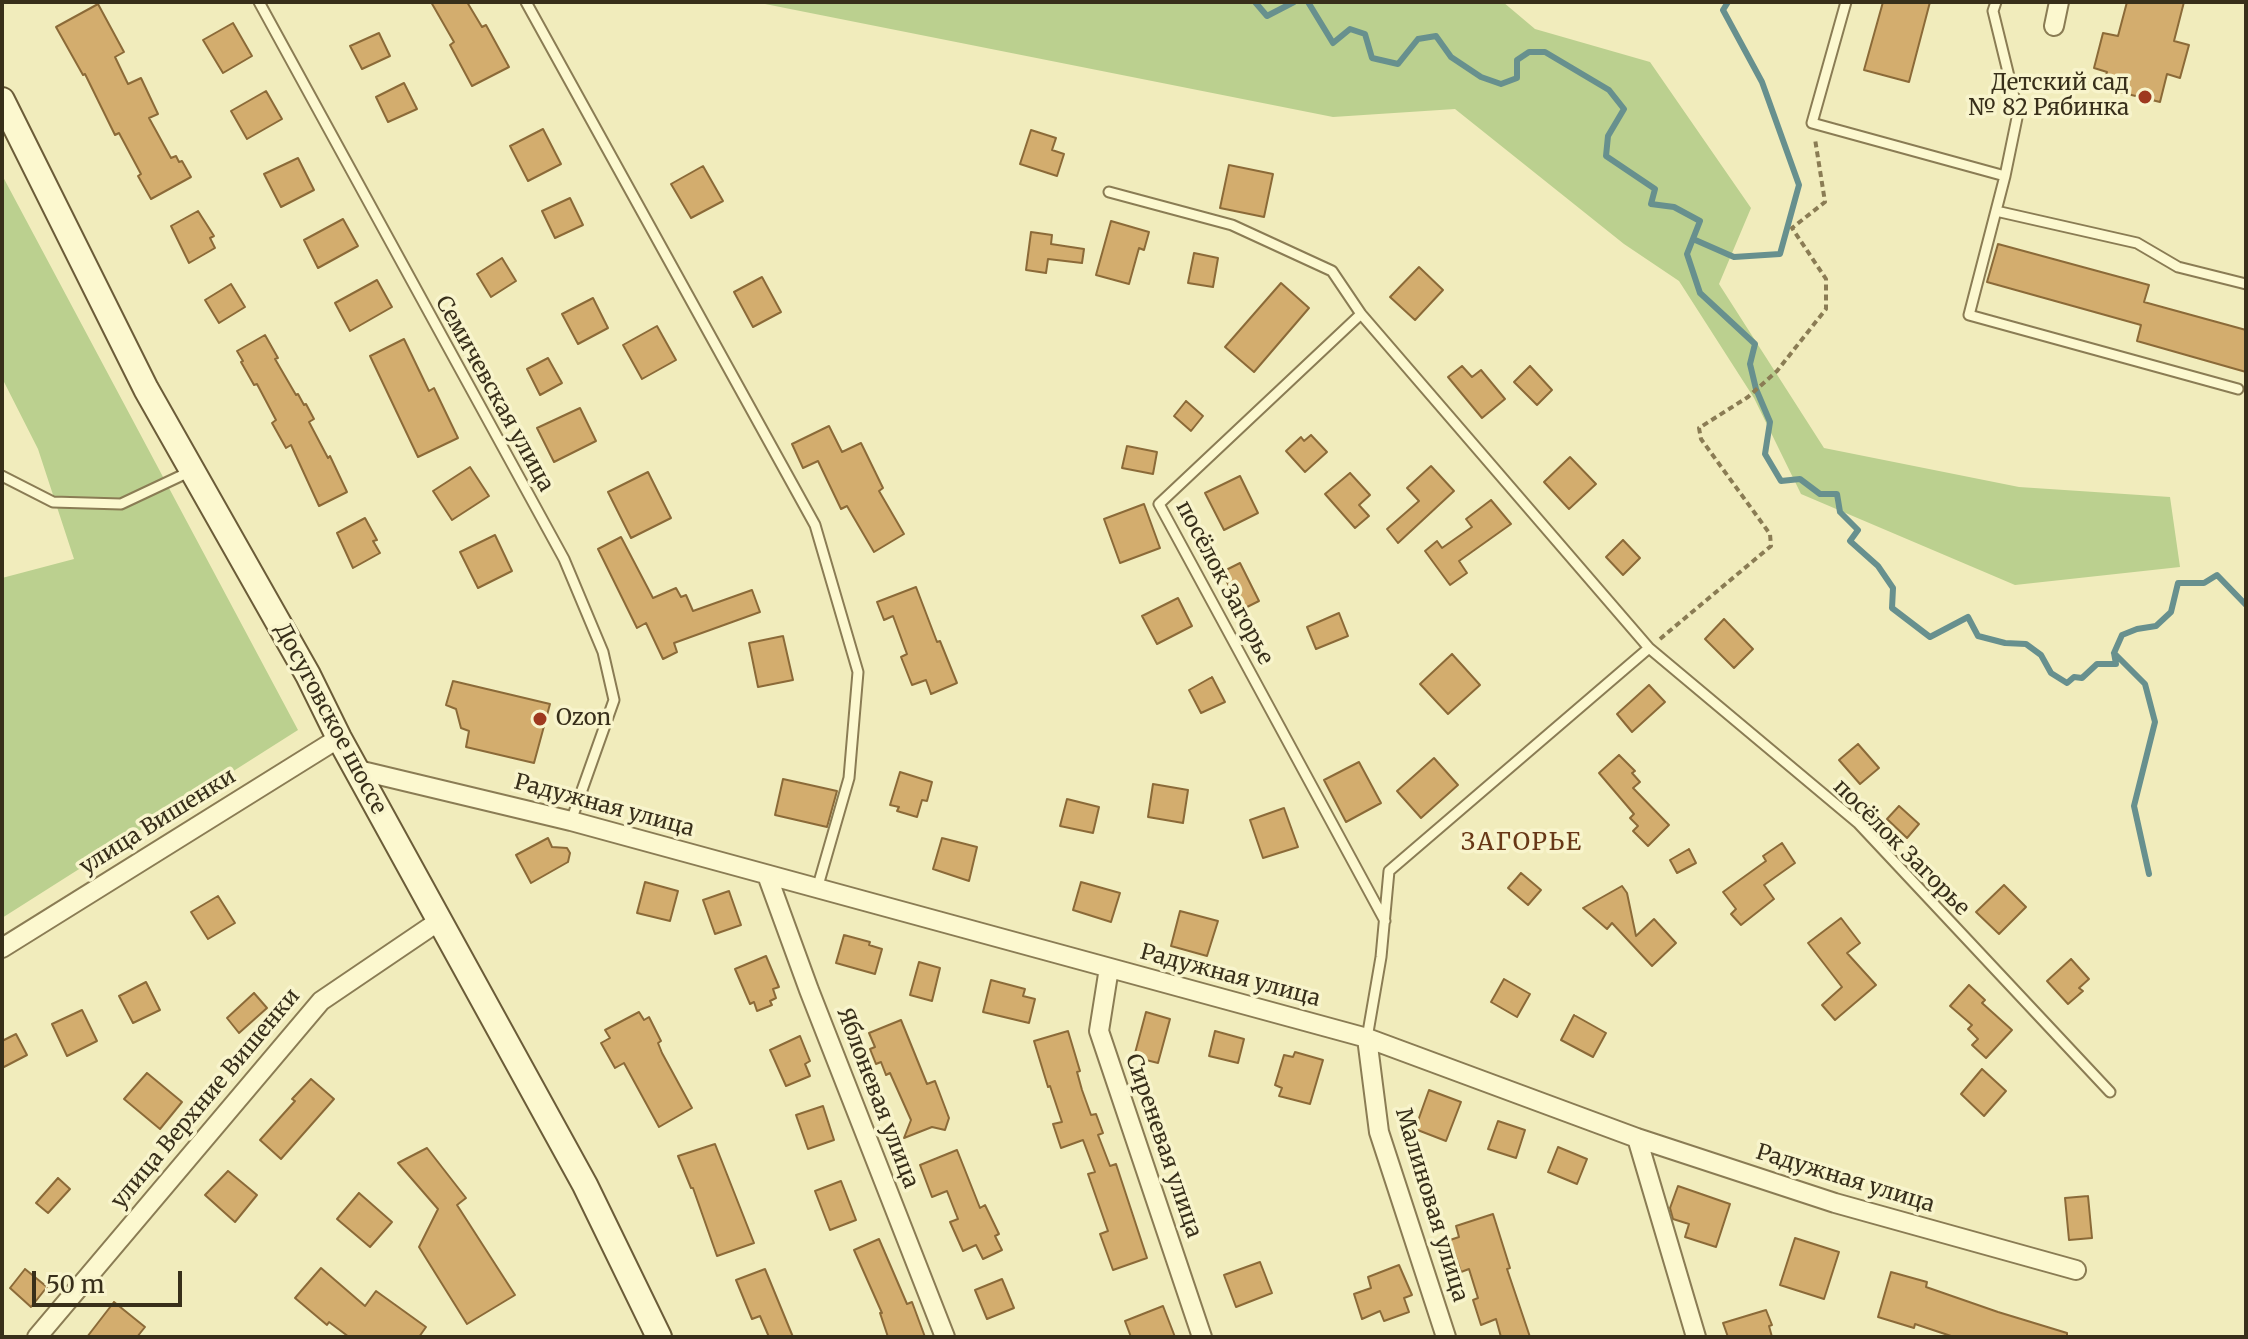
<!DOCTYPE html>
<html>
<head>
<meta charset="utf-8">
<style>
	body { margin:0 }
	#map { position:relative; width:2248px; height:1339px; overflow:hidden; background:#f1ecbc; font-family:Merriweather,serif }
	canvas { display:block }
	.frame { position:absolute; inset:0; border:4px solid #382f1a; pointer-events:none }
	.scale { position:absolute; left:32px; top:1271px; width:150px; height:36px; box-sizing:border-box; border:4px solid #382f1a; border-top:0; padding-left:10px; font-size:24px; line-height:28px; white-space:nowrap; color:#382f1a; -webkit-text-stroke:6px #f8f4cc; paint-order:stroke }
</style>
</head>
<body>
<div id="map">
<canvas width="2248" height="1339"></canvas>
<div class="frame"></div>
<div class="scale">50 m</div>
</div>
<script>
const ctx = document.querySelector('canvas').getContext('2d');
ctx.lineJoin = 'round';
function paint(path, color) {
  ctx.fillStyle = color;
  ctx.fill(path, 'evenodd');
}
function poly(rows) {
  const path = new Path2D();
  for (const r of rows) {
    path.moveTo(r[0], r[1]);
    for (let i = 2; i < r.length; i += 2) path.lineTo(r[i], r[i + 1]);
  }
  return path;
}
function strokePath(path, color, width, dash) {
  ctx.strokeStyle = color;
  ctx.lineWidth = width;
  ctx.lineCap = dash ? 'butt' : 'round';
  ctx.setLineDash(dash || []);
  ctx.stroke(path);
}
function label(font, color, halo, rows, align = 'center') {
  ctx.font = font + ' Merriweather,serif';
  ctx.lineWidth = 7;
  ctx.setLineDash([]);
  ctx.textBaseline = 'middle';
  ctx.strokeStyle = halo;
  ctx.fillStyle = color;
  for (const [text, x, y, turn = 0] of rows) {
    ctx.save();
    ctx.translate(x, y);
    ctx.rotate((+turn || 0) * Math.PI / 180);
    ctx.textAlign = isNaN(turn) ? turn : align;
    if (halo) ctx.strokeText(text, 0, 0);
    ctx.fillText(text, 0, 0);
    ctx.restore();
  }
}
paint(poly([
	[755,2,1503,2,1535,29,1650,62,1751,208,1719,284,1824,448,2019,487,2170,497,2180,567,2015,585,1801,494,1754,398,1679,281,1624,244,1455,109,1333,117],
	[2,175,298,730,2,918,2,578,74,559,38,449,2,378]
]), '#bbd08f');
strokePath(poly([
	[1255,2,1267,16,1294,2],
	[1308,2,1333,43,1350,29,1365,34,1372,58,1398,64,1418,39,1436,36,1451,57,1481,77,1501,84,1517,78,1517,60,1529,52,1545,52,1609,90,1624,109,1608,136,1606,156,1655,189,1651,204,1674,207,1700,221,1687,254,1700,293,1755,344,1750,364,1756,389,1770,422,1765,454,1781,481,1800,479,1820,494,1837,494,1840,512,1858,530,1850,541,1878,566,1893,588,1892,608,1930,637,1968,617,1978,636,2005,643,2026,644,2041,655,2051,673,2067,683,2074,677,2082,678,2097,664,2116,664,2114,653,2122,635,2137,629,2156,626,2171,612,2178,583,2204,583,2217,575,2246,605],
	[1693,239,1734,257,1780,254,1799,185,1762,82,1723,10,1728,2],
	[2114,653,2145,684,2155,722,2134,806,2149,874]
]), '#67908e', 6);
const building = poly([
	[431,2,467,2,482,27,486,25,509,67,472,86,450,45,454,42,431,2],
	[1883,2,1930,2,1909,82,1864,70,1883,2],
	[2127,2,2184,2,2174,41,2189,45,2180,78,2167,74,2160,102,2103,88,2107,72,2094,68,2103,33,2118,36,2127,2],
	[98,4,124,52,115,57,128,84,141,78,158,114,149,118,171,158,176,156,179,162,182,161,191,177,151,199,138,176,141,174,119,133,115,135,85,74,83,75,56,27,98,4],
	[233,23,252,56,223,73,203,40,233,23],
	[379,33,390,56,362,69,350,46,379,33],
	[404,83,417,109,388,122,376,97,404,83],
	[266,91,282,119,247,139,231,111,266,91],
	[543,129,561,164,528,181,510,146,543,129],
	[1031,130,1056,138,1052,150,1064,154,1057,176,1020,164,1031,130],
	[298,158,314,190,281,207,264,174,298,158],
	[1229,165,1273,174,1264,217,1220,208,1229,165],
	[703,166,723,201,691,218,671,184,703,166],
	[570,198,583,225,555,238,542,211,570,198],
	[198,211,214,236,210,238,215,248,189,263,171,226,198,211],
	[343,219,358,246,318,268,304,240,343,219],
	[1111,221,1149,232,1144,250,1139,248,1129,284,1096,275,1111,221],
	[1031,232,1052,235,1051,244,1084,249,1082,263,1048,259,1046,273,1026,270,1031,232],
	[1998,244,2149,285,2144,302,2246,330,2246,372,2137,341,2141,325,1987,282,1998,244],
	[1194,253,1218,258,1213,287,1188,283,1194,253],
	[502,258,516,281,491,297,477,274,502,258],
	[1419,267,1443,290,1415,320,1390,297,1419,267],
	[762,277,781,312,753,327,734,292,762,277],
	[377,280,392,307,350,331,335,303,377,280],
	[1281,283,1309,308,1254,372,1225,347,1281,283],
	[231,284,245,307,219,323,205,300,231,284],
	[593,298,608,328,578,344,562,314,593,298],
	[657,326,676,360,642,379,623,345,657,326],
	[265,335,278,358,275,359,296,395,298,394,304,405,306,404,314,419,309,422,328,458,330,456,347,492,319,506,291,445,286,448,272,423,276,420,257,384,254,385,241,362,243,361,237,351,265,335],
	[404,339,429,391,434,388,458,438,418,457,370,356,404,339],
	[548,358,562,383,540,395,527,369,548,358],
	[1462,366,1472,377,1481,370,1505,399,1482,418,1448,377,1462,366],
	[1530,366,1552,390,1537,405,1514,382,1530,366],
	[1186,401,1203,416,1191,431,1174,416,1186,401],
	[580,408,596,441,554,462,537,428,580,408],
	[829,426,842,452,861,443,883,488,879,491,904,534,874,552,847,506,841,509,818,461,803,468,792,444,829,426],
	[1311,435,1327,452,1305,472,1286,451,1301,437,1304,441,1311,435],
	[1127,446,1157,452,1153,474,1122,468,1127,446],
	[1570,457,1596,484,1569,509,1544,482,1570,457],
	[1431,466,1454,491,1398,543,1387,529,1419,501,1407,488,1431,466],
	[470,467,489,496,452,520,433,491,470,467],
	[648,472,671,518,631,538,608,492,648,472],
	[1350,473,1370,495,1359,505,1369,516,1355,528,1325,494,1350,473],
	[1240,476,1258,513,1224,530,1205,493,1240,476],
	[1491,500,1511,524,1459,561,1467,573,1450,585,1425,551,1437,541,1442,548,1472,527,1466,519,1491,500],
	[1144,504,1160,548,1120,563,1104,519,1144,504],
	[365,518,377,540,373,541,380,553,353,568,337,533,365,518],
	[495,535,512,571,478,588,460,552,495,535],
	[621,537,653,598,676,588,681,597,686,595,693,611,752,590,760,612,674,643,677,652,663,659,646,623,637,628,598,549,621,537],
	[1623,540,1640,558,1623,575,1606,557,1623,540],
	[1240,563,1259,601,1241,610,1222,572,1240,563],
	[916,587,937,642,940,641,957,683,931,694,926,680,912,685,901,657,907,654,893,616,884,620,877,602,916,587],
	[1178,598,1192,626,1157,644,1142,616,1178,598],
	[1339,613,1348,636,1316,649,1307,627,1339,613],
	[1724,619,1753,649,1734,668,1705,639,1724,619],
	[783,636,793,680,758,687,749,643,783,636],
	[1452,654,1480,685,1448,714,1420,684,1452,654],
	[1212,677,1225,702,1201,713,1189,690,1212,677],
	[453,681,550,704,534,763,466,747,469,731,461,728,456,709,446,705,453,681],
	[1649,685,1665,702,1632,732,1617,714,1649,685],
	[1858,744,1879,768,1860,784,1839,760,1858,744],
	[1619,755,1635,771,1632,773,1640,782,1633,788,1669,825,1648,846,1633,831,1638,826,1630,818,1634,814,1599,773,1619,755],
	[1434,758,1458,785,1421,818,1397,791,1434,758],
	[1359,762,1381,803,1346,822,1324,780,1359,762],
	[900,772,932,782,927,801,922,800,917,817,897,811,899,807,890,805,900,772],
	[783,779,837,791,827,827,775,815,783,779],
	[1153,784,1188,790,1183,823,1148,817,1153,784],
	[1067,799,1099,807,1093,833,1060,826,1067,799],
	[1899,806,1919,824,1907,838,1887,819,1899,806],
	[1284,808,1298,847,1263,858,1250,820,1284,808],
	[548,838,552,847,567,848,570,853,568,862,531,883,516,855,548,838],
	[942,838,977,847,969,881,933,869,942,838],
	[1782,843,1795,863,1764,885,1774,899,1741,925,1731,914,1736,909,1723,892,1766,861,1763,856,1782,843],
	[1689,849,1696,863,1677,873,1670,860,1689,849],
	[1521,873,1541,890,1528,905,1508,888,1521,873],
	[645,882,678,891,670,921,637,913,645,882],
	[1081,882,1120,893,1111,922,1073,910,1081,882],
	[2004,885,2026,907,1999,934,1976,912,2004,885],
	[1622,886,1627,893,1636,936,1654,919,1676,943,1652,966,1612,923,1607,929,1583,908,1622,886],
	[729,891,741,925,715,934,703,900,729,891],
	[218,896,235,923,208,939,191,912,218,896],
	[1180,911,1218,921,1207,956,1171,946,1180,911],
	[1841,918,1860,943,1847,953,1876,985,1835,1020,1822,1005,1842,987,1808,943,1841,918],
	[844,935,870,942,869,945,882,949,875,974,836,963,844,935],
	[766,956,779,987,773,989,776,998,770,1001,772,1005,757,1011,754,1002,750,1004,735,969,766,956],
	[2071,959,2089,979,2079,988,2083,991,2068,1004,2047,981,2071,959],
	[919,962,940,968,932,1001,910,995,919,962],
	[1504,979,1530,994,1517,1017,1491,1002,1504,979],
	[991,980,1025,989,1023,996,1035,999,1029,1023,983,1012,991,980],
	[146,982,160,1010,133,1023,119,996,146,982],
	[1969,985,1985,1000,1982,1003,2012,1030,1986,1058,1972,1045,1978,1039,1968,1029,1972,1025,1950,1006,1969,985],
	[254,993,267,1008,239,1033,227,1018,254,993],
	[82,1010,97,1041,67,1056,52,1024,82,1010],
	[639,1012,644,1020,649,1017,661,1041,658,1043,662,1053,692,1108,659,1127,624,1063,615,1068,601,1043,610,1038,605,1030,639,1012],
	[1146,1012,1170,1019,1158,1063,1134,1057,1146,1012],
	[1574,1015,1606,1033,1593,1057,1561,1040,1574,1015],
	[901,1020,927,1084,935,1081,949,1118,945,1130,932,1127,904,1138,911,1120,890,1073,886,1075,881,1062,876,1064,870,1049,875,1047,869,1033,901,1020],
	[1068,1031,1080,1071,1077,1072,1082,1090,1091,1115,1096,1114,1103,1133,1098,1135,1110,1166,1116,1164,1147,1258,1113,1270,1100,1234,1108,1231,1088,1174,1095,1172,1083,1140,1061,1148,1053,1124,1062,1122,1050,1086,1048,1087,1034,1041,1068,1031],
	[1215,1031,1244,1039,1238,1063,1209,1056,1215,1031],
	[16,1034,27,1055,2,1068,2,1041,16,1034],
	[800,1036,810,1061,805,1064,810,1076,786,1086,770,1050,800,1036],
	[1295,1052,1323,1060,1310,1104,1279,1096,1282,1088,1275,1085,1284,1055,1293,1057,1295,1052],
	[1982,1069,2006,1091,1984,1116,1961,1094,1982,1069],
	[147,1073,182,1102,160,1129,124,1099,147,1073],
	[311,1079,334,1099,281,1159,260,1140,295,1101,292,1099,311,1079],
	[1429,1090,1461,1102,1446,1141,1415,1129,1429,1090],
	[823,1106,834,1140,808,1149,796,1115,823,1106],
	[1498,1121,1525,1130,1516,1158,1488,1149,1498,1121],
	[715,1144,754,1243,717,1256,693,1188,691,1188,678,1156,715,1144],
	[1558,1147,1587,1159,1577,1184,1548,1172,1558,1147],
	[427,1148,466,1198,457,1205,515,1295,467,1324,419,1247,438,1209,398,1163,427,1148],
	[957,1150,980,1208,985,1205,999,1234,995,1236,1002,1250,983,1259,976,1245,963,1251,950,1222,958,1219,947,1191,932,1197,920,1165,957,1150],
	[228,1171,257,1195,235,1222,205,1195,228,1171],
	[58,1178,70,1189,48,1213,36,1203,58,1178],
	[841,1181,856,1220,830,1230,815,1191,841,1181],
	[1678,1186,1730,1204,1716,1247,1685,1237,1689,1224,1673,1219,1670,1208,1678,1186],
	[359,1193,392,1222,370,1247,337,1219,359,1193],
	[2088,1196,2092,1238,2069,1240,2065,1198,2088,1196],
	[1493,1214,1510,1268,1507,1269,1530,1337,1501,1337,1496,1319,1481,1325,1473,1300,1478,1298,1469,1269,1461,1272,1450,1240,1459,1237,1456,1226,1493,1214],
	[1795,1238,1839,1252,1824,1299,1780,1285,1795,1238],
	[879,1239,907,1304,912,1302,925,1337,888,1337,880,1313,882,1313,854,1250,879,1239],
	[1260,1262,1272,1293,1236,1307,1224,1275,1260,1262],
	[1399,1265,1412,1295,1404,1298,1409,1312,1384,1321,1380,1311,1362,1319,1354,1294,1371,1288,1368,1277,1399,1265],
	[321,1268,365,1306,376,1291,426,1327,419,1337,349,1337,329,1322,327,1325,295,1298,321,1268],
	[25,1269,47,1287,31,1307,10,1288,25,1269],
	[765,1269,793,1337,769,1337,760,1316,752,1319,736,1280,765,1269],
	[1891,1272,1927,1282,1926,1287,1998,1312,2067,1333,2067,1337,1954,1337,1915,1324,1914,1328,1878,1317,1891,1272],
	[1002,1279,1014,1308,987,1319,975,1290,1002,1279],
	[114,1302,145,1327,137,1337,87,1337,114,1302],
	[1163,1306,1175,1337,1131,1337,1125,1321,1163,1306],
	[1766,1310,1772,1325,1769,1326,1772,1337,1728,1337,1723,1323,1766,1310]
]);
paint(building, '#d3ad6e');
strokePath(building, '#8b6a38', 2);
const service = poly([
	[259,2,564,559,603,652,614,700,571,821],
	[526,2,815,525,858,672,849,778,817,889],
	[1846,2,1812,123,2005,176],
	[1996,2,1993,11,2018,113,2005,176,1969,315,2238,389],
	[1109,192,1232,225,1332,271,1361,314,1649,648,1389,871,1381,957,1367,1038],
	[1996,211,2137,243,2178,267,2246,284],
	[1361,314,1159,504,1385,921],
	[2,476,53,502,121,504,189,472],
	[1649,648,1858,823,2110,1092]
]);
const minor = poly([
	[2054,26,2059,2],
	[358,770,571,821,1367,1038,1637,1138,1835,1203,2076,1270],
	[767,875,809,990,945,1337],
	[2,948,339,738],
	[1109,968,1099,1031,1202,1337],
	[1367,1038,1379,1132,1446,1337],
	[1637,1138,1696,1337],
	[37,1337,321,1001,439,921]
]);
const secondary = poly([
	[2,100,146,389,308,675,339,738,585,1185,659,1337]
]);
strokePath(service, '#8a7c54', 13);
strokePath(minor, '#8a7c54', 22);
strokePath(secondary, '#6b5c38', 28);
strokePath(poly([
	[1660,639,1771,546,1770,534,1701,439,1699,428,1748,397,1777,371,1826,309,1826,279,1792,228,1825,202,1815,139]
]), '#8a7c54', 4, [6, 4]);
strokePath(service, '#fcf8cf', 9);
strokePath(minor, '#fcf8cf', 18);
strokePath(secondary, '#fcf8cf', 24);
for (const [x, y, r, color] of [
	[2145,97,8,"#9e391f"],
	[540,719,8,"#9e391f"]
]) {
  const dot = new Path2D();
  dot.arc(x, y, r, 0, 2 * Math.PI);
  ctx.fillStyle = color;
  ctx.fill(dot);
  strokePath(dot, '#f8f4cc', 3);
}
label('22px', '#382f1a', '#f8f4cc', [
	["Детский сад",2129,84],
	["№ 82 Рябинка",2129,109],
	["Ozon",556,719,"left"]
], 'right');
label('22px', '#382f1a', '#f8f4cc', [
	["Семичевская улица",494,394,61],
	["посёлок Загорье",1224,583,62],
	["Досуговское шоссе",330,719,62],
	["Радужная улица",604,806,15],
	["улица Вишенки",158,822,-32],
	["посёлок Загорье",1901,848,45],
	["Радужная улица",1230,976,15],
	["Яблоневая улица",877,1098,69],
	["улица Верхние Вишенки",206,1099,-50],
	["Сиреневая улица",1163,1146,71],
	["Радужная улица",1845,1179,17],
	["Малиновая улица",1431,1205,73]
]);
ctx.letterSpacing = '2px';
label('24px', '#683816', '#f8f4cc', [
	["ЗАГОРЬЕ",1522,843]
]);
ctx.letterSpacing = '0px';
</script>
</body>
</html>
